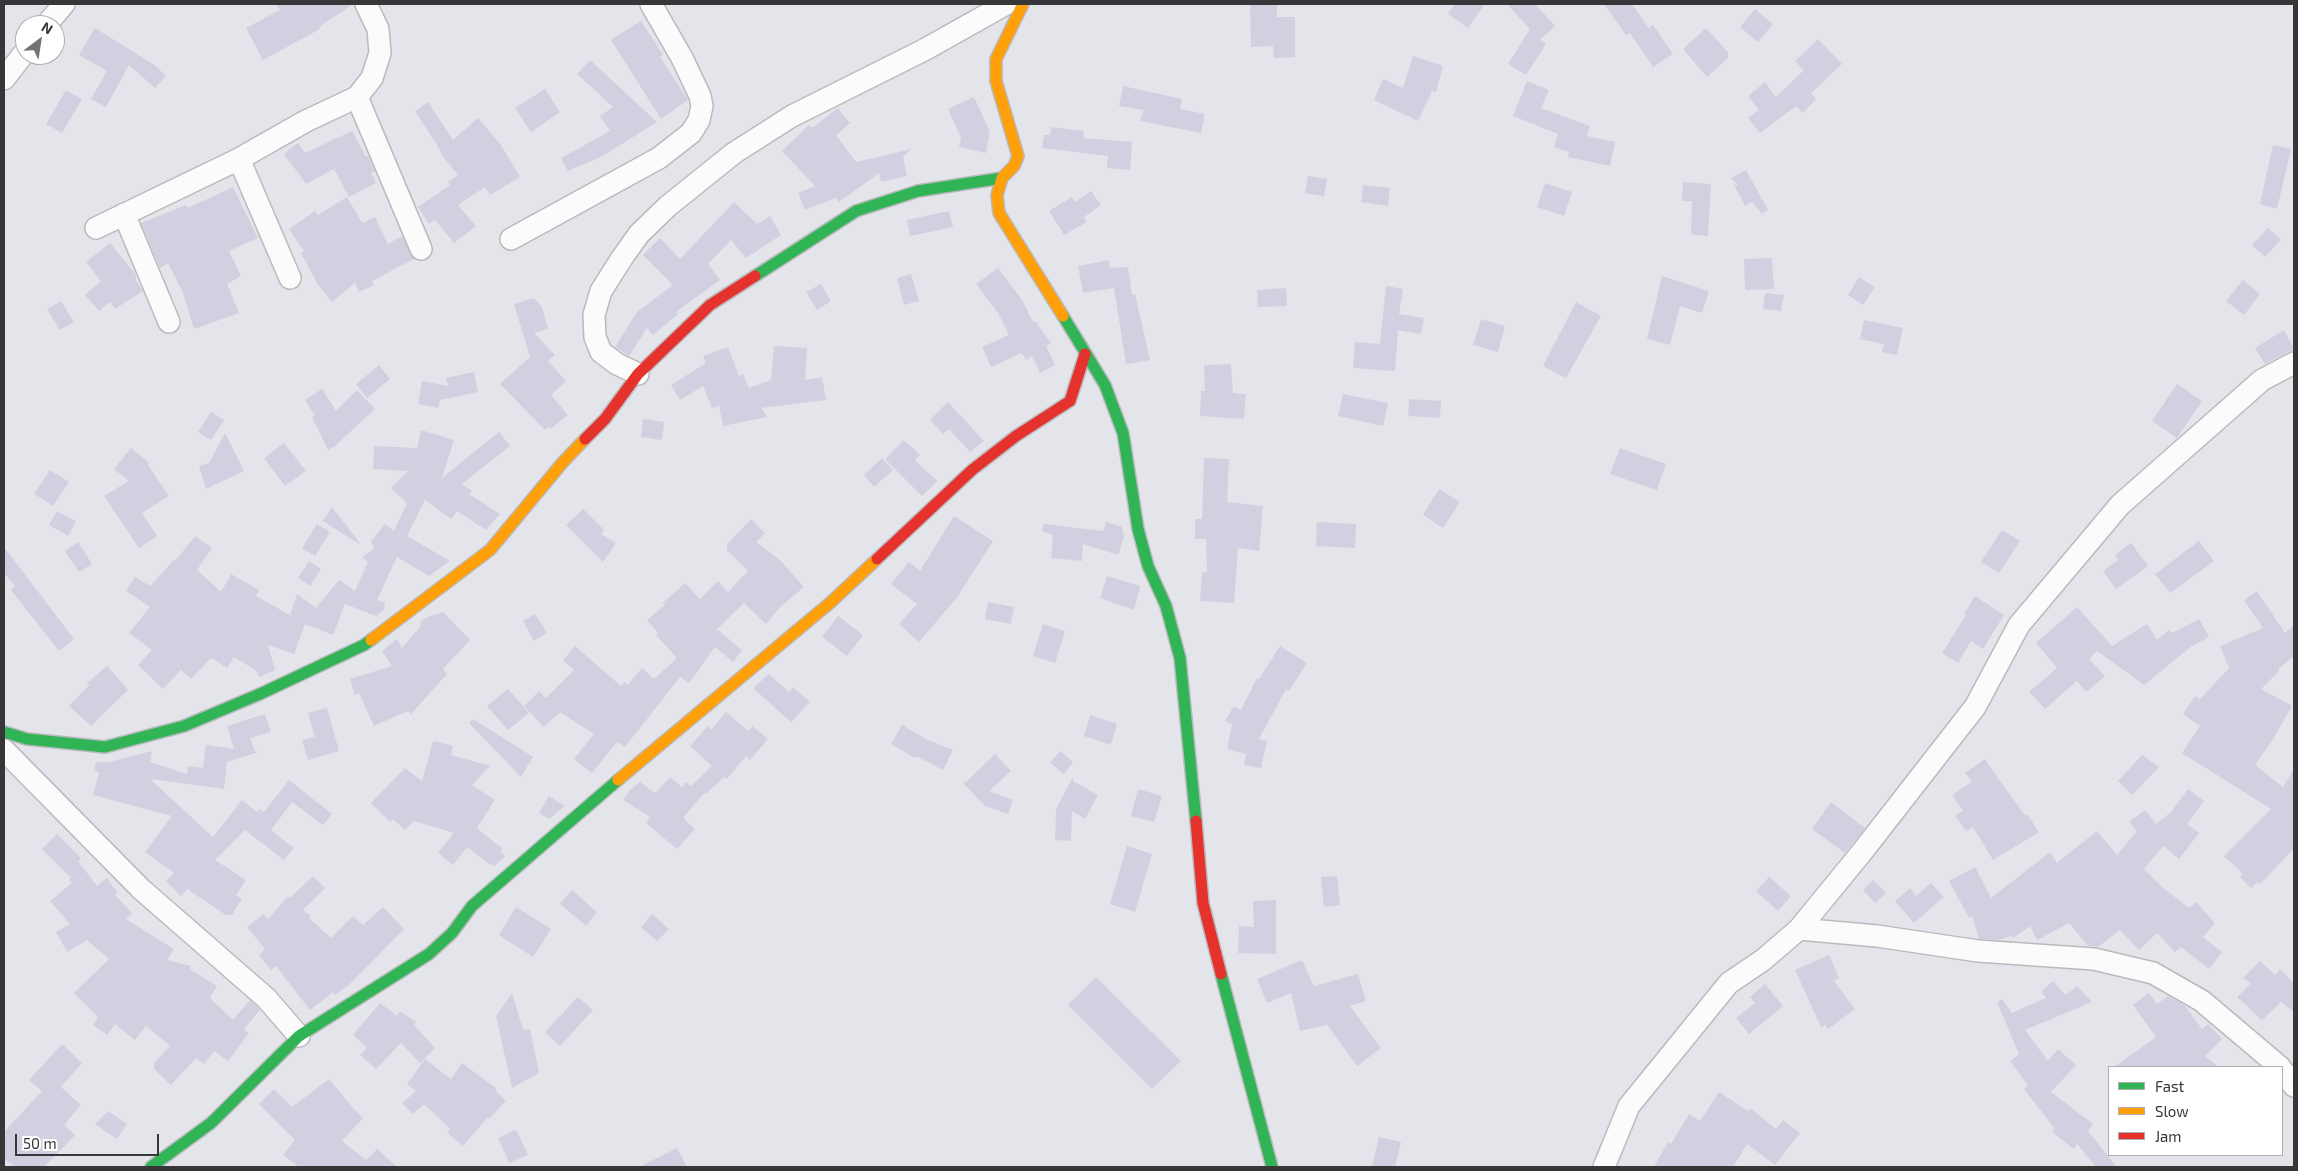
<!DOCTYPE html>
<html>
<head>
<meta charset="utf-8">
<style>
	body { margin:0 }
	#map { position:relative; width:2298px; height:1171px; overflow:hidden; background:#e4e5ea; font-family:"Exo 2",sans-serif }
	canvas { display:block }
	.frame { position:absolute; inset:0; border:5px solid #37373a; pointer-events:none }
	.legend { position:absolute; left:2108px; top:1066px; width:175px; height:90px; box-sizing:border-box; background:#fff; border:1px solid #afafb0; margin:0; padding:6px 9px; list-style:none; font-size:15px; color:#37373a }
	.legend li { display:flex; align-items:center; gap:10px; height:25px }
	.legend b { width:25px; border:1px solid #afafb0 }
	.north { position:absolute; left:15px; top:15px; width:50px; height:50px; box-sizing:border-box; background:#fff; border:1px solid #afafb0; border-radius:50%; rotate:31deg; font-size:14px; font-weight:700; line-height:20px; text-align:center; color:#37373a }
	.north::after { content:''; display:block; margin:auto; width:18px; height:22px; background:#747478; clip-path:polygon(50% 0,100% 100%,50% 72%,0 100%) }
	.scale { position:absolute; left:15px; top:1134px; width:144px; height:22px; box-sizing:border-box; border:2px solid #37373a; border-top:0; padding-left:6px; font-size:15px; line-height:18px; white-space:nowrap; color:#37373a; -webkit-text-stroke:4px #fff; paint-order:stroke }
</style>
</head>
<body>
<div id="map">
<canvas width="2298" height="1171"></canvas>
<div class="frame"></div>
<ul class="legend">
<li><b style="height:6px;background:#30b455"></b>Fast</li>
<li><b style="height:6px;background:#ff9f0a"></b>Slow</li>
<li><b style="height:6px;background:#e5322d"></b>Jam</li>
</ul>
<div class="north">N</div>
<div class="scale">50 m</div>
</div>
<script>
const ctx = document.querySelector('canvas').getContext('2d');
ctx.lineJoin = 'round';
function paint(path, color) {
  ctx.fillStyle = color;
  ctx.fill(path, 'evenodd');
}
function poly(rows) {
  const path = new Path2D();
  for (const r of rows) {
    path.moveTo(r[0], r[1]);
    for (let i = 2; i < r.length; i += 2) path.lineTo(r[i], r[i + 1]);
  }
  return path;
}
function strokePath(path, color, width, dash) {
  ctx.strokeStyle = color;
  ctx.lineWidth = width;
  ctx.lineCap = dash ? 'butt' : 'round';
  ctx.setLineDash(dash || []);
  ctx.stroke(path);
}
paint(poly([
	[276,4,353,4,319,27,320,29,263,60,246,28,280,10],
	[1250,4,1277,4,1277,17,1295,17,1295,57,1274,58,1273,46,1251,47],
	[1455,4,1485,4,1468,28,1448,14],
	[1507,4,1535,4,1555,26,1540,40,1546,44,1526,75,1508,64,1530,29],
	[1604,4,1632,4,1649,28,1653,25,1673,54,1653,67,1630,33,1626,35],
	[1755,9,1773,24,1758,42,1740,27],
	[641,21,663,55,660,57,688,100,661,119,611,40],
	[95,28,156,66,166,76,155,88,129,65,106,107,91,99,107,71,79,55],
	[1706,28,1728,52,1728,58,1707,77,1683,49],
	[1818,39,1842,64,1811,93,1816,99,1803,113,1796,106,1760,133,1748,118,1759,110,1748,96,1765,82,1776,97,1804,70,1795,61],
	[1413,56,1443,66,1436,92,1432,91,1418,121,1374,100,1383,79,1403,88],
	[590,60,657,122,603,156,568,171,561,158,610,131,600,116,613,107,577,74],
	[1527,81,1549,90,1541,108,1590,126,1587,136,1615,142,1610,166,1568,157,1569,152,1554,147,1558,134,1513,116],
	[1123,86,1182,99,1180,109,1205,114,1201,133,1140,121,1144,110,1119,106],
	[545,89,560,112,531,132,515,108],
	[66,90,82,99,62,133,46,124],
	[974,97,990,132,986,153,959,147,961,138,948,109],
	[428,102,453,140,478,118,501,145,520,177,490,195,485,187,458,205,476,226,454,243,435,220,429,224,418,207,450,185,448,182,458,175,441,154,442,153,415,111],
	[838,108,850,123,836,135,856,162,912,149,903,156,907,176,881,182,879,173,839,202,836,198,805,210,798,193,815,186,782,151,809,125,812,128],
	[1051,127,1084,131,1083,138,1132,142,1130,170,1107,168,1108,156,1042,148,1044,135,1050,135],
	[352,131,366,157,368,156,375,171,371,173,376,183,349,197,334,169,306,184,284,154,298,143,305,153],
	[2273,145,2291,149,2277,209,2260,204],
	[1746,170,1768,210,1762,214,1752,202,1745,206,1734,185,1738,185,1731,178],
	[1308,176,1327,179,1324,196,1305,193],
	[1683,182,1711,184,1708,236,1691,234,1692,201,1682,201],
	[1545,183,1572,192,1564,216,1537,207],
	[1363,185,1390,188,1388,206,1361,202],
	[233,187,258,238,229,251,241,276,227,284,239,313,194,329,183,293,168,263,160,268,141,223,186,205,188,208],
	[1091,191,1101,205,1084,217,1087,222,1064,235,1049,211,1072,197,1075,202],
	[347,197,362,223,375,217,388,244,402,236,414,259,372,281,374,285,359,292,355,283,332,302,318,285,301,253,304,251,289,229,315,211,318,215],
	[734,202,757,224,770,216,781,235,746,258,731,240,708,264,720,280,676,312,678,314,653,335,647,328,629,356,615,347,637,312,673,285,643,255,660,238,680,259],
	[949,211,953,227,910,236,907,220],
	[2268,228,2281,240,2265,257,2252,245],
	[110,243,136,275,136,280,143,291,115,309,110,302,99,311,85,295,101,281,86,262],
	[1772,258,1774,289,1745,290,1744,259],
	[1109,260,1110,268,1128,267,1132,295,1135,294,1150,360,1126,364,1114,288,1083,293,1078,266],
	[998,268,1022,300,1033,322,1035,321,1051,343,1046,346,1055,365,1040,373,1032,356,1026,360,1022,353,991,367,982,347,1009,335,998,313,976,284],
	[911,274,919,301,904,305,897,278],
	[1662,276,1709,291,1702,313,1680,306,1670,345,1647,339],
	[1859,277,1875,287,1863,305,1848,295],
	[2243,280,2260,294,2244,315,2226,301],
	[821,284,831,301,817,310,806,292],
	[1386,286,1403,289,1399,314,1424,318,1421,334,1398,330,1395,371,1353,368,1355,342,1380,344],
	[1286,288,1287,306,1258,307,1257,290],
	[1765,293,1784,295,1781,311,1763,309],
	[534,298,542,307,548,329,534,333,555,355,548,361,566,381,551,395,568,415,550,429,548,427,545,430,500,384,530,357,514,304],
	[61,301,74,322,60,330,47,309],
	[1576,302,1601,316,1566,378,1543,366],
	[1481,319,1505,326,1498,352,1473,345],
	[1864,320,1903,328,1897,355,1882,352,1884,344,1860,339],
	[2284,330,2294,349,2265,364,2255,348],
	[774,346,807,348,805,380,822,377,826,400,761,408,767,417,723,426,719,406,712,408,703,386,680,400,671,385,706,363,703,356,728,347,739,376,743,374,749,388,771,380],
	[1231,364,1233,393,1246,394,1244,419,1200,416,1201,391,1205,391,1204,365],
	[379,365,390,379,367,398,356,384],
	[474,372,478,392,440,400,438,408,418,404,422,381,448,386,446,378],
	[2177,384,2202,401,2177,438,2152,421],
	[322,389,336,411,357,390,375,409,335,446,328,450,312,417,315,416,305,400],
	[1343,394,1388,403,1383,426,1338,416],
	[1409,399,1441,401,1440,418,1408,416],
	[948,402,984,441,970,452,949,429,943,434,930,420],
	[211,412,224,420,211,440,198,432],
	[643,419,664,422,662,440,641,437],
	[421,430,454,440,442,478,499,432,510,446,462,484,472,491,469,494,500,514,486,530,457,511,451,519,425,500,407,536,450,561,429,576,397,557,377,600,385,603,384,610,376,616,345,604,333,635,305,624,294,654,268,645,275,670,259,677,257,671,234,657,227,668,211,658,191,679,181,670,163,689,138,665,152,650,129,633,150,607,126,591,135,577,150,586,174,560,175,561,195,536,212,548,197,570,221,592,231,574,259,590,256,596,290,615,297,594,316,608,339,580,355,591,368,562,362,557,374,549,371,541,385,524,394,531,407,503,391,488,408,471,373,469,374,446,417,448],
	[225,433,244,471,206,489,199,466,209,463],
	[904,440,920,455,915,460,937,481,922,496,885,459],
	[284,443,306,471,285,486,264,458],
	[131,448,149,463,148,465,169,496,142,513,157,536,139,548,104,496,129,481,114,469],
	[1620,448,1666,464,1657,490,1610,474],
	[882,458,893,470,874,487,864,475],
	[1204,458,1229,459,1227,502,1263,506,1259,551,1238,548,1234,603,1200,601,1202,572,1207,572,1206,539,1195,539,1195,519,1202,519],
	[50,470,69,482,53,506,34,494],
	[1439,489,1460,502,1443,528,1423,515],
	[332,507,360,543,359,544,323,521],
	[583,509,604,530,601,534,616,543,603,562,566,525],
	[57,511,76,521,68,536,49,525],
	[954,516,993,541,958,596,919,642,899,624,917,604,891,584,909,562,920,571],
	[751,519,765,533,756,542,780,560,804,587,781,606,766,624,744,603,717,629,742,650,733,662,715,647,689,683,680,677,625,747,617,742,592,773,574,759,594,734,560,712,544,727,524,706,539,691,546,698,574,670,563,660,575,646,621,686,624,682,628,685,642,668,654,679,677,658,656,635,658,633,647,620,665,605,663,603,685,583,700,599,718,581,728,592,748,571,727,550,727,544],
	[1106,522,1122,527,1124,537,1118,555,1083,544,1082,561,1051,558,1053,535,1042,531,1044,524,1103,531],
	[1317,522,1356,524,1355,548,1316,546],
	[317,524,330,532,315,556,302,548],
	[2002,530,2020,541,1999,573,1981,562],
	[2199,541,2214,561,2170,593,2155,574],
	[78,542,92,564,79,572,65,551],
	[2131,543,2148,566,2116,589,2103,571,2118,560,2115,555],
	[4,547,74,639,59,651,11,590,15,586,4,573],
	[309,561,321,569,310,586,298,578],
	[1107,576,1140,586,1134,610,1100,598],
	[2257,591,2285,633,2294,625,2294,656,2278,669,2279,671,2261,689,2292,706,2273,739,2255,765,2283,787,2294,769,2294,849,2260,884,2257,882,2251,888,2240,877,2243,874,2224,856,2271,809,2182,753,2200,726,2183,714,2195,696,2200,699,2229,668,2220,646,2263,628,2244,600],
	[1975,596,2004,615,1983,649,1971,641,1958,663,1942,653,1966,615,1964,614],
	[988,602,1014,607,1011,624,985,619],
	[2077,607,2112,646,2147,624,2157,640,2169,630,2172,633,2199,619,2209,637,2192,646,2144,685,2097,651,2089,659,2105,676,2086,692,2077,681,2045,709,2029,692,2057,668,2036,643],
	[443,612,470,640,443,669,447,674,411,714,408,711,374,726,359,693,355,695,350,679,392,666,382,651,397,639,402,648,421,626,420,622,428,617],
	[535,614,547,633,534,641,523,621],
	[838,616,863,635,847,656,822,637],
	[1043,624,1065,631,1055,663,1033,656],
	[1280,646,1307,663,1289,691,1286,689,1259,739,1267,741,1261,768,1244,765,1246,754,1227,749,1232,724,1225,721,1234,706,1241,710,1257,678,1259,679],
	[107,666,128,690,91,726,69,706,89,685,87,683],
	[769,674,789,692,793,687,810,702,791,722,753,688],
	[508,689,529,713,508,730,487,706],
	[327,708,339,751,308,760,302,740,315,737,308,713],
	[726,712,748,731,752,726,768,739,750,760,746,756,727,779,724,777,706,794,705,792,683,818,695,829,677,849,646,823,650,817,623,800,629,791,640,782,655,793,670,777,682,787,686,782,691,786,712,766,690,746,708,726,711,730],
	[265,714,271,732,250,738,255,751,259,752,227,762,224,789,150,779,213,837,242,800,257,812,260,809,264,812,289,780,332,814,323,825,292,802,271,830,294,848,284,860,245,830,215,860,246,880,236,895,242,899,232,915,226,915,187,889,181,896,166,881,174,873,145,852,172,816,93,795,99,772,94,771,96,762,109,762,152,751,150,762,187,774,188,766,203,768,206,745,234,749,227,726],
	[1090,715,1117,724,1111,745,1084,736],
	[473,719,533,757,521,777,469,723],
	[902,725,926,739,953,750,943,770,916,756,915,758,891,744],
	[433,741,453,746,451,755,490,766,472,785,495,800,477,828,503,849,500,852,506,856,494,866,491,864,490,865,467,847,453,865,438,853,454,833,414,821,405,830,393,819,390,822,371,803,405,768,422,781],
	[1060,751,1073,762,1064,774,1050,763],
	[995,754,1011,771,989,791,1013,800,1008,814,985,806,962,782,965,783],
	[2142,755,2159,767,2132,795,2118,781],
	[1985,759,2007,791,2025,815,2027,814,2039,832,1993,860,1973,827,1966,831,1955,816,1963,811,1952,795,1972,782,1965,773],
	[1073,777,1073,781,1098,795,1085,819,1072,811,1071,841,1055,840,1056,809],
	[1138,789,1162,796,1154,822,1131,816],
	[2188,789,2204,801,2187,824,2199,833,2179,859,2163,846,2144,869,2162,887,2189,908,2196,902,2215,923,2203,937,2222,952,2209,969,2181,947,2175,952,2157,933,2139,950,2120,930,2098,947,2088,946,2069,923,2037,940,2030,926,2013,938,2012,936,1998,940,1979,939,1972,916,1969,918,1949,881,1975,867,1991,898,2050,852,2057,863,2097,831,2117,855,2137,831,2129,822,2145,810,2156,824,2171,812],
	[549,796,565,806,549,819,539,813],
	[1831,802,1865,828,1845,853,1812,829],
	[57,834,81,858,78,861,97,886,107,878,118,893,115,895,132,913,126,919,174,949,167,960,191,966,190,969,217,986,210,998,233,1020,250,1000,260,1010,244,1029,249,1033,228,1061,214,1051,204,1064,196,1058,171,1085,154,1069,154,1063,170,1046,146,1026,135,1040,115,1024,107,1035,93,1025,98,1017,74,993,109,959,87,940,67,952,56,932,70,924,50,901,72,883,69,880,71,878,42,849],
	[1127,846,1152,854,1135,912,1110,904],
	[313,876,325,888,303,910,311,916,309,918,331,938,353,916,363,925,383,907,404,929,349,985,335,995,333,992,310,1010,276,966,271,970,259,955,265,949,247,927,264,914,268,919,288,896,290,898],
	[1337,876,1340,905,1324,907,1321,877],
	[1769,877,1791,896,1778,911,1756,891],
	[1873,880,1886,893,1875,903,1863,890],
	[1931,883,1944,897,1914,923,1895,901,1910,888,1916,896],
	[572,890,597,912,586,926,560,904],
	[1276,900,1276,954,1238,953,1239,926,1254,927,1253,901],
	[516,907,551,929,533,957,499,935],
	[652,914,669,929,657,941,641,927],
	[1829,955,1839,978,1834,981,1855,1009,1828,1029,1825,1025,1821,1027,1795,970],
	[1302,960,1314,986,1358,974,1366,1001,1350,1006,1381,1048,1357,1066,1327,1025,1300,1031,1291,993,1267,1003,1257,979],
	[2260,961,2275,975,2280,969,2294,983,2294,1012,2281,1002,2262,1020,2237,997,2251,983,2243,978],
	[1096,977,1181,1061,1152,1089,1068,1005],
	[2053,981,2066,995,2077,986,2092,1002,2025,1030,2048,1061,2058,1049,2076,1065,2051,1092,2093,1124,2088,1131,2117,1167,2096,1167,2077,1144,2074,1149,2052,1132,2055,1129,2024,1089,2028,1086,2010,1061,2019,1054,1997,1002,2002,999,2012,1013,2046,998,2041,992],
	[1765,984,1783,1006,1749,1034,1736,1018,1755,1003,1750,997],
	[512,993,523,1030,530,1029,539,1073,512,1088,496,1016],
	[2149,993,2157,1004,2168,996,2185,1006,2202,1029,2208,1024,2222,1039,2205,1056,2219,1067,2114,1067,2156,1037,2133,1005],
	[578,997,593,1010,560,1046,545,1032],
	[380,1003,397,1016,400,1011,416,1022,414,1025,435,1048,420,1063,401,1043,376,1069,360,1055,367,1048,353,1035],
	[62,1044,82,1063,61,1087,81,1105,64,1125,75,1135,44,1167,15,1167,4,1159,4,1132,42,1091,29,1080],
	[425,1059,451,1079,462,1063,496,1088,496,1091,506,1101,489,1119,488,1117,463,1146,447,1133,450,1129,424,1104,413,1114,402,1103,416,1091,407,1084],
	[329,1079,352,1107,363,1118,342,1141,366,1160,377,1149,397,1167,299,1167,283,1155,295,1140,259,1104,274,1089,292,1107],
	[1719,1092,1748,1111,1750,1108,1776,1129,1783,1120,1800,1133,1775,1165,1747,1144,1733,1167,1654,1167,1668,1142,1671,1144,1689,1114,1700,1121],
	[108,1111,127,1124,117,1139,95,1124],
	[516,1130,528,1155,509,1163,498,1138],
	[1379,1137,1401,1142,1395,1167,1372,1167],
	[677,1148,687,1167,639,1167]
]), '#d0d0e1');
const street = poly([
	[46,25,64,4],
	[4,79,25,52],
	[357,97,421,249],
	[239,159,290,278],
	[124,214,169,322],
	[96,228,239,159,306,121,357,97,372,78,380,53,378,29,366,4],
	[511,239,659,158,691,133,699,120,702,106,700,96,682,58,651,4],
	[638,374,617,364,601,352,595,337,594,315,601,291,622,258,639,234,668,206,734,153,792,116,924,50,1006,4],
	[4,750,141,889,266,998,299,1036],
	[1799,929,1877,936,1978,951,2094,959,2153,973,2202,1001,2280,1067],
	[2282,1070,2294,1086],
	[1604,1167,1629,1106,1729,983,1763,960,1799,929,1862,852,1975,707,2019,625,2120,505,2262,380,2294,363]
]);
const fast = poly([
	[755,276,856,211,918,191,1002,178],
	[1063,316,1105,385,1123,433,1138,529,1148,566,1166,606,1180,658,1196,821],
	[4,732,27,739,105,747,184,726,260,694,364,645,371,640],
	[1221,974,1272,1167],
	[151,1167,211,1123,299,1036,429,954,452,933,472,906,618,780]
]);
const slow = poly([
	[1023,4,996,59,996,81,1018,156,1014,166,1002,178,997,195,999,213,1063,316],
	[371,640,490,550,563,462,585,439],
	[618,780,831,602,877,559]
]);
const jam = poly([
	[585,439,605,419,638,374,710,305,755,276],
	[877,559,972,470,1016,436,1070,401,1085,354],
	[1196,821,1203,903,1221,974]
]);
strokePath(street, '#bababe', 24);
strokePath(fast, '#bababe', 14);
strokePath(slow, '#bababe', 14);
strokePath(jam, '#bababe', 14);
strokePath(street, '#fbfbfc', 21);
strokePath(fast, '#30b455', 11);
strokePath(slow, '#ff9f0a', 11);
strokePath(jam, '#e5322d', 11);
</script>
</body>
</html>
